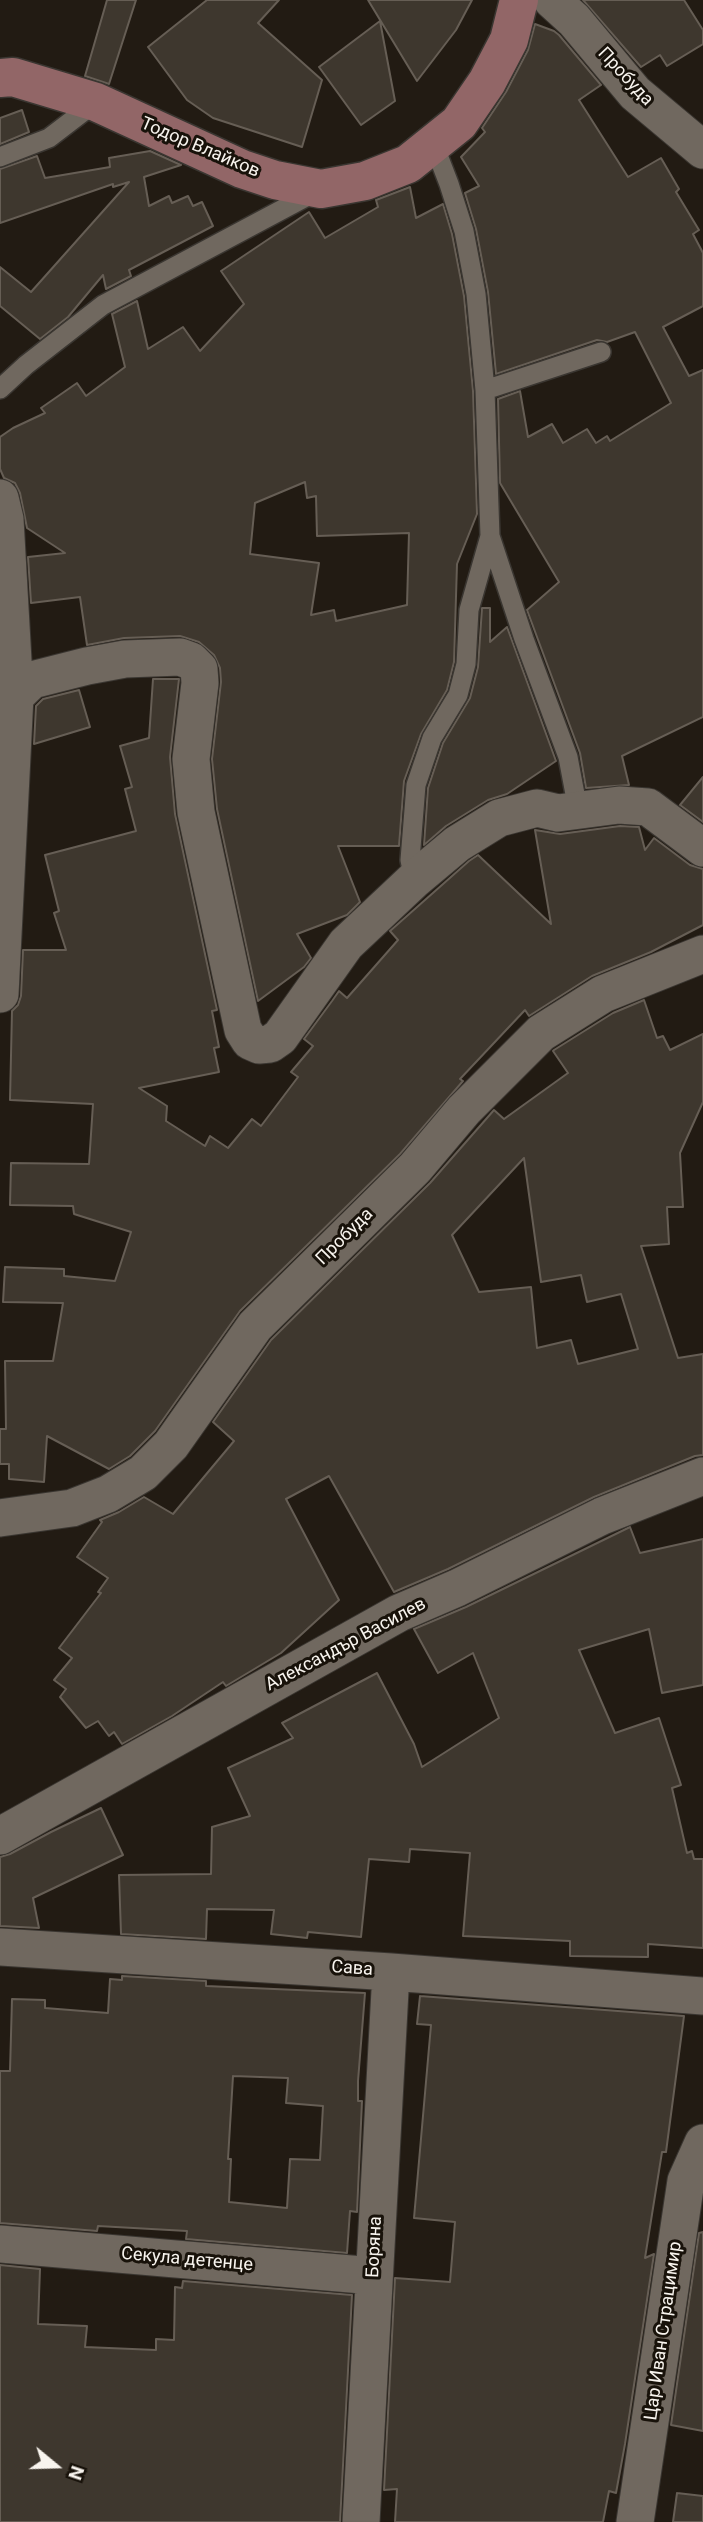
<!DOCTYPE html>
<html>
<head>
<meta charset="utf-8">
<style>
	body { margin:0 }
	#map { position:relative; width:703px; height:2522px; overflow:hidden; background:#221b13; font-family:Roboto,sans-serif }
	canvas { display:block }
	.north { position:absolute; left:21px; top:2431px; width:70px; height:70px; -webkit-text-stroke:5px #18120a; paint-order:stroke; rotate:109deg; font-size:19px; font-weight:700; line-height:28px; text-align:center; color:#f8f4ee }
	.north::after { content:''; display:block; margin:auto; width:24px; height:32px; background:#f8f4ee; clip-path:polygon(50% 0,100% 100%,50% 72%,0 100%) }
</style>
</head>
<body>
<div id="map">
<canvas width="703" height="2522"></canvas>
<div class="north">N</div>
</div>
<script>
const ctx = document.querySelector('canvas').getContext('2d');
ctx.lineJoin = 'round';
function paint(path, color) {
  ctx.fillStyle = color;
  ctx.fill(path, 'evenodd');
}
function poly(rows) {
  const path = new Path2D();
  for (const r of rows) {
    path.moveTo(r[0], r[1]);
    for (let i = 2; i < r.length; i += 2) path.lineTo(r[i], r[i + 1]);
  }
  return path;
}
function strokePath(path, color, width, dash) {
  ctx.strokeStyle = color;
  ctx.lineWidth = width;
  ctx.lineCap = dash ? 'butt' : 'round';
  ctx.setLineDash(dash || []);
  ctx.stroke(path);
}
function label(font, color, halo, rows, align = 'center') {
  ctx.font = font + ' Roboto,sans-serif';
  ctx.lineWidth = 6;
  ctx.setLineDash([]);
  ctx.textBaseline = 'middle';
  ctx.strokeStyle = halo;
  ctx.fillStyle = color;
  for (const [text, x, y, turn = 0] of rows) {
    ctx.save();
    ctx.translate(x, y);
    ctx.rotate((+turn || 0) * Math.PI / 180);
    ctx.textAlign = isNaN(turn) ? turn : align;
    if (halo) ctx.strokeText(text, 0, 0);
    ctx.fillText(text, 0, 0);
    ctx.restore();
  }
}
const building = poly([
	[107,0,136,0,109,84,85,76,107,0],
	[207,0,279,0,258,23,322,80,302,147,213,118,187,100,148,47,207,0],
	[368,0,472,0,456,30,417,81,368,0],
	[583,0,684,0,703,30,703,44,667,66,660,55,641,67,583,0],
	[380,21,395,101,361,125,319,67,380,21],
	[535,24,554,31,559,35,601,85,579,100,628,177,661,158,679,189,676,192,699,230,693,234,703,253,703,306,663,327,689,376,703,370,703,717,622,756,629,785,586,788,580,753,527,610,559,582,500,483,498,399,520,391,528,437,552,424,563,443,587,429,596,443,607,436,610,441,671,403,635,332,607,342,597,340,496,374,488,292,476,229,465,193,479,186,461,157,485,132,482,128,506,92,528,50,535,24],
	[22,110,29,132,0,144,0,118,22,110],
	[150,151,181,165,144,177,149,206,169,196,172,203,188,196,193,206,202,202,213,226,129,270,131,276,106,289,103,275,68,317,40,339,0,306,0,267,31,292,129,182,113,187,113,184,0,223,0,169,37,156,45,178,110,167,109,158,150,151],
	[410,187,416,218,443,204,452,234,464,296,473,391,477,514,457,564,454,662,447,690,421,734,404,781,399,846,338,846,360,902,347,915,297,934,311,958,304,967,258,1001,217,809,212,759,221,682,220,668,214,655,199,642,180,636,124,638,87,645,80,597,31,603,28,557,65,553,27,528,20,493,15,483,4,478,0,469,0,437,13,428,45,413,41,408,77,383,86,396,125,367,112,314,137,301,148,349,183,327,200,351,244,304,221,271,309,212,325,238,378,207,376,200,410,187],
	[305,482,307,498,316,496,317,536,409,533,407,605,336,621,334,610,311,615,319,563,250,554,255,503,305,482],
	[482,608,490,608,490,642,507,627,556,761,507,794,488,800,446,826,424,845,428,788,443,743,470,698,478,667,482,608],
	[153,679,179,679,170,757,175,814,217,1010,212,1011,219,1047,214,1048,219,1072,139,1088,167,1106,166,1121,205,1146,210,1136,228,1148,252,1119,261,1126,298,1077,291,1072,313,1046,304,1039,332,1001,339,991,347,998,398,940,390,931,469,861,478,855,551,924,535,830,560,834,620,826,639,827,645,850,654,838,690,865,703,869,703,925,651,952,592,976,529,1016,525,1010,460,1079,463,1081,400,1154,240,1311,155,1431,130,1456,109,1469,47,1436,44,1482,9,1479,9,1464,0,1464,0,1429,6,1429,5,1361,53,1361,63,1303,3,1302,5,1267,64,1269,64,1276,115,1281,131,1232,74,1214,73,1206,10,1205,11,1163,89,1164,93,1104,10,1100,12,1011,18,1005,21,996,23,950,66,950,54,913,59,911,45,855,136,831,125,789,132,787,120,746,149,738,153,679],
	[79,690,90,727,34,744,36,706,43,699,79,690],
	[703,777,703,822,680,805,703,777],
	[644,1000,657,1038,663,1036,670,1050,703,1034,703,1102,680,1153,683,1207,667,1207,669,1244,641,1246,678,1358,703,1354,703,1455,695,1456,594,1497,448,1569,394,1592,329,1476,286,1499,339,1600,281,1653,226,1686,223,1682,172,1716,122,1744,114,1732,109,1736,98,1721,86,1728,60,1697,66,1689,54,1680,72,1658,59,1648,101,1593,98,1592,108,1578,77,1557,102,1522,100,1520,119,1512,144,1497,173,1514,234,1441,213,1422,271,1340,430,1183,494,1110,504,1119,568,1073,553,1051,554,1050,613,1013,644,1000],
	[524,1158,541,1282,581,1275,587,1302,621,1294,638,1349,578,1364,571,1340,537,1348,531,1287,479,1292,452,1235,524,1158],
	[630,1527,640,1553,703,1539,703,1685,662,1693,649,1629,579,1650,615,1733,659,1718,681,1785,672,1788,687,1853,692,1851,694,1859,703,1859,703,1948,648,1944,648,1957,570,1956,570,1941,463,1936,470,1853,410,1849,409,1862,369,1859,361,1937,308,1932,307,1938,271,1934,274,1910,207,1909,206,1939,121,1934,119,1875,211,1874,212,1827,250,1816,228,1768,293,1738,282,1723,377,1673,414,1744,422,1767,499,1718,473,1653,438,1673,414,1629,466,1607,630,1527],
	[101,1808,123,1855,33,1898,39,1928,0,1926,0,1857,10,1854,51,1832,101,1808],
	[122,1976,206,1981,206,1986,365,1993,358,2081,358,2101,362,2101,357,2212,350,2211,347,2253,186,2239,187,2231,98,2226,97,2231,0,2223,0,2071,10,2071,12,1999,45,2000,45,2008,108,2013,110,1979,122,1980,122,1976],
	[233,2076,288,2078,286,2103,323,2106,320,2160,290,2159,287,2208,229,2202,231,2159,228,2159,233,2076],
	[420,1996,684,2016,666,2152,662,2152,645,2258,654,2254,625,2444,616,2493,609,2491,603,2522,395,2522,397,2489,384,2490,395,2278,450,2282,455,2222,414,2218,431,2025,417,2024,420,1996],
	[703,2232,703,2431,671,2425,699,2233,703,2232],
	[0,2265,40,2269,38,2324,87,2326,85,2347,156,2350,156,2339,174,2340,175,2287,182,2288,183,2281,352,2295,340,2522,0,2522,0,2265],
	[677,2493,703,2496,703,2522,673,2522,677,2493]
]);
paint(building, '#3e372e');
strokePath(building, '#665e55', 2);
const lane = poly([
	[0,157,49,138,96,102],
	[0,389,26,365,103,305,315,192],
	[485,390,601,352],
	[490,536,524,639,568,757,578,810],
	[414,880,410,860,416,785,432,738,458,695,466,664,469,610,490,536,485,390,476,294,464,231,449,184,434,145]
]);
const street = poly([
	[552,0,574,20,635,93,703,150],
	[0,498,5,519,15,696,0,994],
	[0,711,32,680,87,666,125,659,180,657,191,661,199,669,200,683,191,759,196,812,243,1030,250,1041,259,1045,270,1044,280,1037,346,944,414,880,457,844,499,818,537,808,558,813,619,805,648,807,703,848],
	[0,1518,72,1508,108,1494,143,1473,171,1445,255,1326,415,1168,464,1110,541,1033,603,994,703,954],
	[0,1836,399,1613,457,1588,602,1516,703,1476],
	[0,1947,391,1972,703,1996],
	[0,2244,374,2276],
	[361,2522,391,1972],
	[635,2522,686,2181,703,2143]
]);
const secondary = poly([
	[0,78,13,77,96,102,242,169,275,180,321,189,365,181,408,164,459,123,487,82,509,40,519,0]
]);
strokePath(lane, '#3a3631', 22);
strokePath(street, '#3a3631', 39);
strokePath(secondary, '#3a3631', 41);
strokePath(lane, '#70685f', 19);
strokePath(street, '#70685f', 37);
strokePath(secondary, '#926667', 38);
label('18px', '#f8f4ee', '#18120a', [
	["Прoбудa",625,77,47],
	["Тодор Влайков",200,148,23],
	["Прoбудa",345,1237,-45],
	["Александър Василев",346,1645,-28],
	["Сава",352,1969,4],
	["Боряна",375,2247,-87],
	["Секула детенце",187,2260,5],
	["Цар Иван Страцимир",664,2331,-82]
]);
</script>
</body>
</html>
